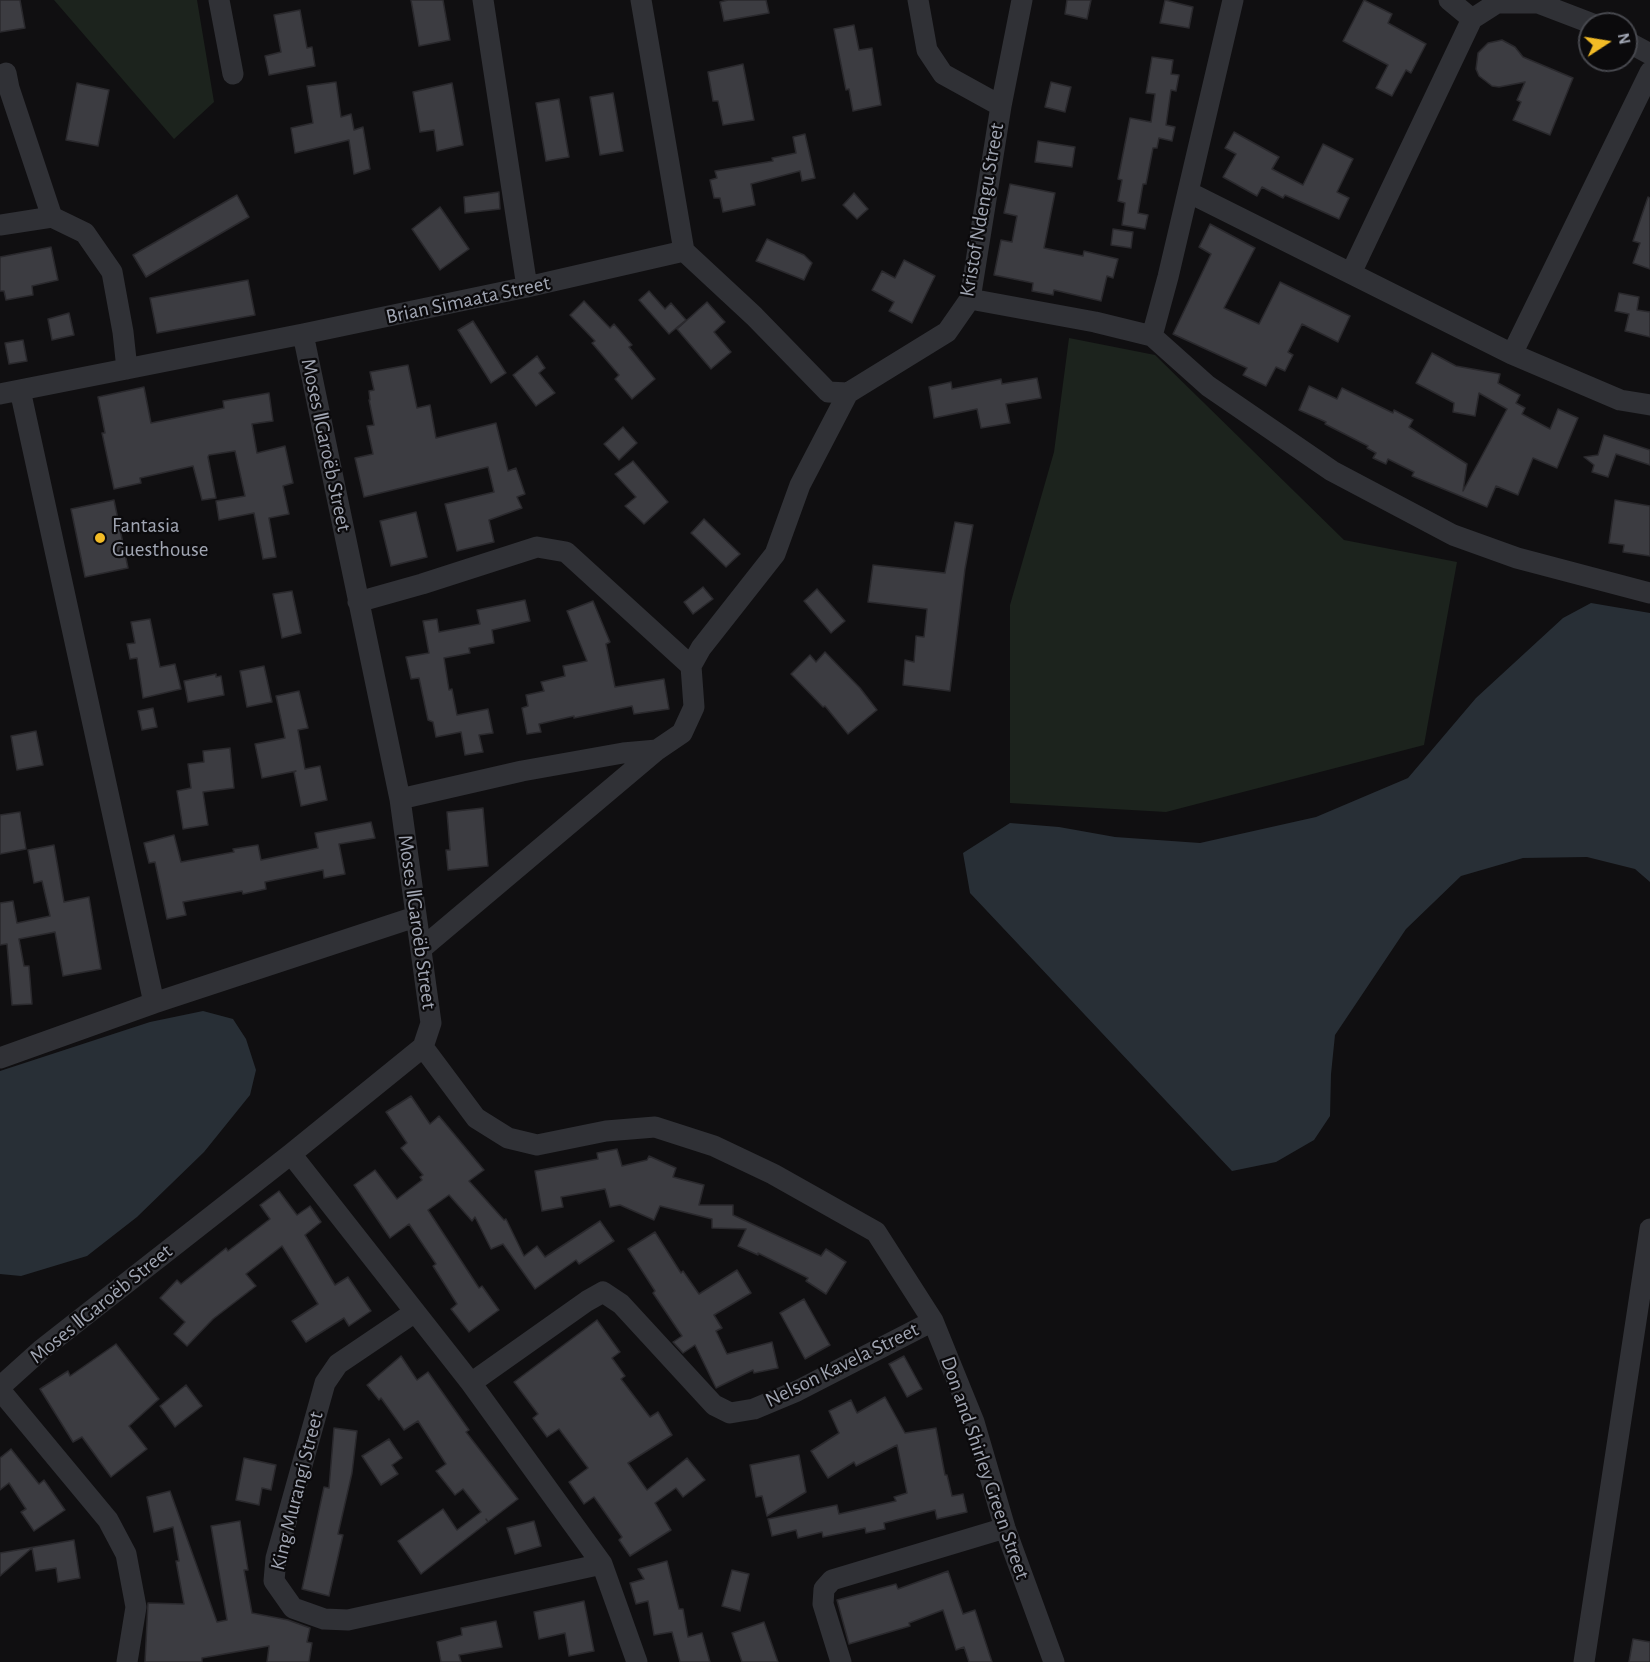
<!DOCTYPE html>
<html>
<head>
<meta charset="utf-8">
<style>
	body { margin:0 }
	#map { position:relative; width:1650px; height:1662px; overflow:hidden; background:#100f11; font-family:"Alegreya Sans",sans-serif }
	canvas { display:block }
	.north { position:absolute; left:1578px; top:12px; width:60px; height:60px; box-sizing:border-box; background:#0b0a0c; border:2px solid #47484e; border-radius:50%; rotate:78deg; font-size:16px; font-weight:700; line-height:24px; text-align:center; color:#a0a5b2 }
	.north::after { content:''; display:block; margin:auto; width:21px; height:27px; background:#f2bb26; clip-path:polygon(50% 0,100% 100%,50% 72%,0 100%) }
</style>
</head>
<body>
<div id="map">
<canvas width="1650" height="1662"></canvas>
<div class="north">N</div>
</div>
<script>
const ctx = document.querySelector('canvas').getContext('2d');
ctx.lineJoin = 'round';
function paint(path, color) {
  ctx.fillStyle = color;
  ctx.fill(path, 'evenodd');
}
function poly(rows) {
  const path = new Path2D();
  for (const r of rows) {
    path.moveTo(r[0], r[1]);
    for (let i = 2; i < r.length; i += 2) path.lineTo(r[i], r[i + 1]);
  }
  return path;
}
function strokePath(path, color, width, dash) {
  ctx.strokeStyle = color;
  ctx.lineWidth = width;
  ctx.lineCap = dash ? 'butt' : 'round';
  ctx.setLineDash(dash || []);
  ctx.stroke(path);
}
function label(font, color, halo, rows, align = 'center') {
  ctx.font = font + ' "Alegreya Sans",sans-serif';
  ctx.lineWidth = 4.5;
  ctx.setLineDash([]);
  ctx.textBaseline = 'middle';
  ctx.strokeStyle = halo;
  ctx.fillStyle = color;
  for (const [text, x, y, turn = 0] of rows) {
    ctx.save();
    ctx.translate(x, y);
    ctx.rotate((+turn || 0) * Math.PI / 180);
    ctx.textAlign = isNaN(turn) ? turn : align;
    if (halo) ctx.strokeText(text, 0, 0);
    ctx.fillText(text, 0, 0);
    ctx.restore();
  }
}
paint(poly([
	[54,0,197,0,214,102,174,139],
	[1069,338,1155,355,1344,540,1457,562,1424,745,1166,812,1010,803,1010,605,1054,452]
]), '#1c231d');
paint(poly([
	[1591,603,1650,613,1650,882,1635,869,1587,857,1523,858,1461,876,1406,929,1335,1035,1331,1074,1330,1116,1314,1140,1276,1162,1232,1171,970,893,963,853,1010,823,1059,827,1115,837,1200,843,1316,817,1408,778,1476,698,1563,618],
	[203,1011,233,1019,246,1039,256,1070,250,1095,204,1152,137,1217,87,1256,21,1276,0,1274,0,1071,150,1022]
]), '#282f36');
const building = poly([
	[0,0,20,0,25,28,0,32,0,0],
	[411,0,443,0,450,40,419,46,411,0],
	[728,0,766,0,769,13,724,21,720,2,728,0],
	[1067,0,1091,0,1087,19,1065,14,1067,0],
	[1165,0,1193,7,1189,28,1160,23,1165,0],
	[1364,0,1392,14,1388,23,1426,44,1411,73,1406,70,1392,96,1376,88,1388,65,1343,41,1364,0],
	[300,10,307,48,312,47,315,66,269,75,265,56,281,52,274,15,300,10],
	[854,25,859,50,872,48,881,105,853,111,849,89,846,90,834,29,854,25],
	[1502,40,1515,47,1523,57,1573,78,1550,135,1513,120,1521,102,1517,100,1525,82,1499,87,1492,86,1479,76,1476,69,1478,53,1488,43,1502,40],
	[1152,57,1173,60,1171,74,1179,75,1176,91,1171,90,1166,125,1175,127,1172,141,1159,138,1157,148,1153,148,1146,184,1143,184,1138,213,1148,215,1145,229,1122,225,1125,203,1118,201,1122,180,1118,179,1130,118,1151,122,1155,94,1146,93,1152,57],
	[743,64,754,120,723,125,718,101,713,101,708,72,743,64],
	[336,82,341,117,351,114,354,130,363,127,370,169,354,174,349,140,295,153,291,128,313,123,307,86,336,82],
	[1051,82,1071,87,1065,112,1045,107,1051,82],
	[77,83,109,90,98,146,66,140,77,83],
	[452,83,463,145,437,151,434,130,420,132,413,92,452,83],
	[613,93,623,151,600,155,590,97,613,93],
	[559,99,569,157,546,161,536,103,559,99],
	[1234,132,1279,157,1272,169,1303,185,1323,144,1353,159,1337,192,1349,198,1339,219,1285,195,1283,198,1262,187,1257,196,1223,177,1236,154,1225,148,1234,132],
	[805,134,815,178,802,181,800,171,751,184,755,205,723,212,720,198,714,198,710,180,717,178,715,171,773,161,772,158,796,153,793,137,805,134],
	[1038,141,1075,147,1072,167,1035,162,1038,141],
	[1010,184,1055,193,1044,248,1083,256,1084,251,1118,259,1113,278,1107,276,1101,301,1054,290,1053,295,1032,291,1033,283,994,275,1001,240,1012,242,1017,216,1004,213,1010,184],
	[499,192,500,209,465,213,464,197,499,192],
	[854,193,868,209,857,219,843,205,854,193],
	[237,195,249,217,146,277,133,255,237,195],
	[1648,197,1650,198,1650,269,1633,263,1640,243,1633,241,1648,197],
	[440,207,469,249,440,270,412,229,440,207],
	[1210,224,1255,248,1224,308,1259,324,1280,282,1350,316,1338,342,1302,324,1288,352,1293,355,1285,371,1276,367,1266,386,1243,375,1247,368,1173,334,1211,254,1199,247,1210,224],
	[1113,229,1133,232,1131,248,1111,245,1113,229],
	[767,239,804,255,812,263,804,280,756,261,767,239],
	[51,247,58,280,32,286,33,295,6,300,4,291,0,291,0,257,51,247],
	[904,260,935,276,912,323,889,311,894,302,872,290,882,271,895,278,904,260],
	[248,280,255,315,157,333,150,298,248,280],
	[649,291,665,309,671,303,686,320,669,334,639,300,649,291],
	[1619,293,1639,297,1637,310,1650,312,1650,337,1625,331,1629,314,1615,311,1619,293],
	[584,301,610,328,614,324,632,345,629,347,655,379,632,399,615,379,619,375,592,343,595,341,570,315,584,301],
	[707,302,725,322,714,332,731,352,711,369,677,329,707,302],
	[69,313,74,335,52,340,48,319,69,313],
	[473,321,506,373,491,383,458,330,473,321],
	[23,340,27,361,9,364,5,343,23,340],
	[1432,353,1456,366,1500,374,1498,383,1520,395,1516,403,1525,408,1522,414,1550,429,1558,409,1578,418,1557,468,1533,458,1518,495,1496,486,1487,507,1412,476,1414,472,1388,459,1386,464,1373,458,1376,453,1367,448,1368,446,1325,424,1326,422,1299,410,1309,386,1337,399,1342,388,1393,413,1394,410,1413,420,1409,427,1467,464,1463,491,1507,409,1479,393,1475,416,1453,412,1454,403,1416,383,1432,353],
	[537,356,545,368,539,373,555,393,536,406,513,375,537,356],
	[408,365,417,408,430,405,436,438,496,423,508,471,516,468,525,494,517,497,522,508,489,520,494,542,457,551,445,504,494,492,488,467,364,497,355,458,373,454,367,426,374,425,369,400,370,400,369,391,374,390,370,372,408,365],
	[1037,378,1041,398,1006,404,1010,423,981,428,977,409,934,418,929,387,951,382,952,389,1001,379,1002,384,1037,378],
	[144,387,151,423,224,408,223,401,269,393,273,421,252,424,257,453,285,446,293,483,283,486,289,514,269,518,276,557,263,559,254,513,219,520,216,501,245,496,235,451,209,455,208,457,216,498,202,500,193,466,140,478,141,483,114,489,102,433,105,433,98,397,144,387],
	[623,427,637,443,619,460,604,444,623,427],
	[1604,435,1650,450,1650,465,1616,454,1608,477,1592,472,1594,465,1584,457,1598,455,1604,435],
	[633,461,668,502,644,524,625,506,636,497,615,474,633,461],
	[114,500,128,568,85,577,71,509,114,500],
	[1615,500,1650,506,1650,556,1623,552,1624,545,1609,543,1615,500],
	[416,512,427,557,391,566,380,521,416,512],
	[704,519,740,554,726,567,691,533,704,519],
	[955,522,973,525,965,569,950,691,903,685,905,660,914,662,916,636,924,637,927,609,868,602,873,565,945,573,955,522],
	[703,587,713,599,693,614,684,602,703,587],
	[817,589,845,621,831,633,804,601,817,589],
	[292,591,301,633,282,638,273,594,292,591],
	[525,600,530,621,492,630,494,643,469,648,470,653,444,658,449,690,452,689,457,715,488,709,493,733,479,735,483,752,465,755,461,732,436,737,433,722,428,720,419,678,411,679,406,657,429,653,423,621,437,619,439,632,480,624,477,610,525,600],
	[593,601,610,642,606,644,615,687,664,679,669,709,634,714,632,706,574,718,574,716,539,724,541,732,527,734,522,708,528,706,526,695,544,691,541,682,565,676,563,666,587,661,567,611,593,601],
	[150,619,160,667,175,664,181,689,143,698,137,658,130,659,127,644,135,643,131,622,150,619],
	[825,652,860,688,877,710,848,734,825,706,823,707,791,674,810,655,816,662,825,652],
	[264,666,272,702,247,707,240,671,264,666],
	[216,674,216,677,221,676,224,695,188,702,184,681,216,674],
	[299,691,308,728,298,730,305,769,320,766,327,800,301,806,294,772,296,771,262,778,255,744,285,738,276,696,299,691],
	[153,708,157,727,142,730,138,711,153,708],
	[36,731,43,765,17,770,11,736,36,731],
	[230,748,234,788,203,792,208,825,183,829,177,791,191,788,188,764,204,762,203,751,230,748],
	[483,808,488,866,448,870,446,850,450,850,447,812,483,808],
	[20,812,26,849,0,854,0,815,20,812],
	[371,822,375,838,339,844,345,874,324,878,323,870,265,882,266,889,243,894,242,891,183,902,186,915,167,919,155,862,149,863,144,843,174,835,181,862,234,852,233,849,258,845,261,860,318,848,315,833,371,822],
	[54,845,64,902,89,897,101,969,63,976,55,932,19,939,24,966,29,966,32,1004,12,1005,7,944,0,945,0,903,13,901,17,923,50,916,42,881,34,883,28,850,54,845],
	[411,1096,430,1124,439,1116,484,1170,469,1181,504,1220,506,1219,524,1256,537,1246,545,1257,600,1221,614,1241,579,1264,576,1260,535,1289,503,1244,491,1249,475,1217,472,1221,449,1195,428,1210,479,1288,482,1286,499,1310,469,1332,451,1309,457,1304,433,1266,436,1264,409,1224,390,1238,354,1185,375,1170,397,1199,422,1180,420,1177,423,1175,401,1148,407,1143,386,1112,411,1096],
	[617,1149,622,1166,647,1160,649,1156,676,1168,673,1177,704,1185,699,1205,733,1205,733,1215,821,1256,826,1249,846,1262,826,1294,806,1281,808,1278,758,1253,758,1255,738,1246,746,1229,712,1228,712,1219,660,1206,654,1220,620,1205,610,1207,605,1189,561,1197,563,1207,542,1211,535,1171,598,1159,597,1153,617,1149],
	[279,1191,297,1215,310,1206,321,1222,305,1235,335,1285,348,1277,371,1311,349,1326,344,1318,306,1342,292,1321,318,1304,282,1246,246,1274,256,1286,213,1319,187,1346,174,1334,185,1322,160,1298,177,1280,181,1284,226,1248,228,1251,270,1219,260,1205,279,1191],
	[655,1232,681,1273,683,1271,699,1294,737,1270,751,1293,714,1315,722,1328,716,1331,727,1354,772,1342,778,1368,754,1373,753,1370,716,1388,695,1345,683,1353,673,1342,682,1336,653,1293,655,1291,628,1249,655,1232],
	[804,1299,830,1345,805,1359,780,1313,804,1299],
	[597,1320,620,1352,612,1358,625,1376,621,1379,650,1417,658,1412,672,1435,628,1463,647,1490,687,1458,705,1480,683,1497,676,1488,655,1503,671,1530,630,1556,619,1540,622,1537,594,1497,584,1504,569,1482,588,1468,559,1429,547,1437,533,1418,538,1414,514,1382,597,1320],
	[116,1344,159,1399,129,1426,147,1449,111,1477,82,1437,73,1442,40,1389,68,1371,70,1376,116,1344],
	[401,1356,417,1380,428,1372,469,1430,466,1432,518,1499,488,1522,486,1519,488,1522,421,1574,398,1541,443,1509,457,1530,481,1512,463,1489,455,1495,436,1471,446,1464,418,1421,404,1430,381,1398,379,1400,367,1385,401,1356],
	[904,1356,922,1389,907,1397,889,1364,904,1356],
	[186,1385,202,1406,175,1427,160,1406,186,1385],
	[885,1397,905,1433,936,1428,945,1475,947,1475,952,1496,963,1494,967,1512,937,1519,935,1510,884,1523,885,1529,866,1533,865,1528,823,1537,822,1532,798,1538,796,1530,772,1536,768,1519,837,1505,839,1514,896,1501,894,1497,907,1493,897,1445,856,1466,854,1462,828,1478,811,1451,839,1433,829,1411,851,1400,857,1413,885,1397],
	[334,1428,357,1431,352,1473,338,1534,343,1535,329,1596,302,1589,324,1487,329,1488,334,1428],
	[389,1439,402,1458,392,1465,398,1474,381,1485,362,1456,389,1439],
	[11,1449,39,1484,44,1480,65,1510,34,1531,21,1512,26,1509,9,1483,0,1490,0,1458,11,1449],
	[799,1455,806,1492,767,1516,762,1496,756,1497,750,1465,799,1455],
	[244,1458,276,1465,271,1490,262,1488,259,1505,236,1500,244,1458],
	[170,1491,217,1622,227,1620,211,1526,240,1521,248,1570,244,1570,252,1613,288,1620,310,1628,307,1642,312,1643,309,1662,267,1662,269,1646,202,1658,202,1662,145,1662,148,1603,184,1604,176,1561,179,1561,173,1527,154,1532,147,1497,170,1491],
	[534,1521,541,1546,515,1554,507,1528,534,1521],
	[74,1540,80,1578,58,1582,56,1568,36,1571,32,1548,0,1576,0,1553,74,1540],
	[667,1561,679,1609,683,1609,688,1637,702,1633,710,1662,680,1662,672,1632,654,1635,648,1601,636,1604,630,1583,644,1579,638,1569,667,1561],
	[732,1570,749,1574,740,1611,722,1606,732,1570],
	[948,1571,963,1614,975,1610,992,1662,969,1662,964,1647,956,1650,943,1610,909,1623,910,1626,849,1644,837,1600,896,1584,898,1589,948,1571],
	[584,1601,594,1651,569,1656,565,1633,539,1639,534,1612,584,1601],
	[496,1621,502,1647,459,1655,461,1662,441,1662,437,1642,462,1635,461,1628,496,1621],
	[764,1622,778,1662,742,1662,732,1633,764,1622],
	[1633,1639,1650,1642,1650,1662,1629,1662,1633,1639]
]);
paint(building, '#3c3c41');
strokePath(building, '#2a292d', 1.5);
strokePath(poly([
	[219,0,233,74],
	[483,0,527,287],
	[918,0,927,50,943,74,1001,106],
	[1449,0,1472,19],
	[1626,41,1650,54],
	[6,73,9,88,52,217],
	[1188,192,1512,354,1620,400,1650,405],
	[0,225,52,217,85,233,112,272,123,332,127,369],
	[684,251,754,316,828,392,848,393,947,332,970,299,1001,106,1022,0],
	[1351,273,1472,19,1497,3,1538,3,1593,24],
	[970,299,1095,322,1152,336,1208,386,1332,471,1453,535,1517,558,1650,593],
	[1152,336,1168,277,1233,0],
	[1512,354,1650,72],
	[20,390,154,1003],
	[0,394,303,334,527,287,684,251,641,0],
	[358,602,422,584,537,547,566,552,691,666],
	[400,799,522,771,623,753,657,750,682,733,694,707,691,666,701,648,775,554,800,485,848,393],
	[421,949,657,750],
	[423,1047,476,1118,508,1138,537,1145,606,1131,655,1127,714,1146,773,1174,876,1232,933,1321,974,1422,1005,1528,1054,1662],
	[0,1058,154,1003,415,917],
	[291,1154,471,1383,602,1564,637,1662],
	[415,1312,338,1364,325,1383,276,1558,274,1581,293,1608,324,1619,348,1620,602,1564],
	[471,1383,587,1301,603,1292,621,1304,714,1405,730,1413,754,1409,797,1391,933,1321],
	[0,1387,41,1350,291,1154,423,1047,431,1023,400,799,303,334],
	[0,1390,108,1520,126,1554,136,1607,127,1662],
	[841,1662,823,1604,824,1589,832,1580,1005,1528],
	[1584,1662,1650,1229]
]), '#303136', 21);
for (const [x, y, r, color] of [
	[100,538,6,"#f2bb26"]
]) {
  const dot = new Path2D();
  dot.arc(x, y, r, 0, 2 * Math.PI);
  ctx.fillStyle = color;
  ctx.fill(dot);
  strokePath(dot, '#0b0a0c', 2);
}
label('21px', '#a0a5b2', '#0b0a0c', [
	["Kristof Ndengu Street",982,210,-80],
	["Brian Simaata Street",468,300,-12],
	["Moses ǁGaroëb Street",326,445,78],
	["Moses ǁGaroëb Street",417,922,82],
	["Moses ǁGaroëb Street",101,1304,-39],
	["Nelson Kavela Street",842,1365,-26],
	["Don and Shirley Green Street",985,1468,71],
	["King Murangi Street",297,1491,-76]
]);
label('21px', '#a0a5b2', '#0b0a0c', [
	["Fantasia",112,526],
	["Guesthouse",112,550]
], 'left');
</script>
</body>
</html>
